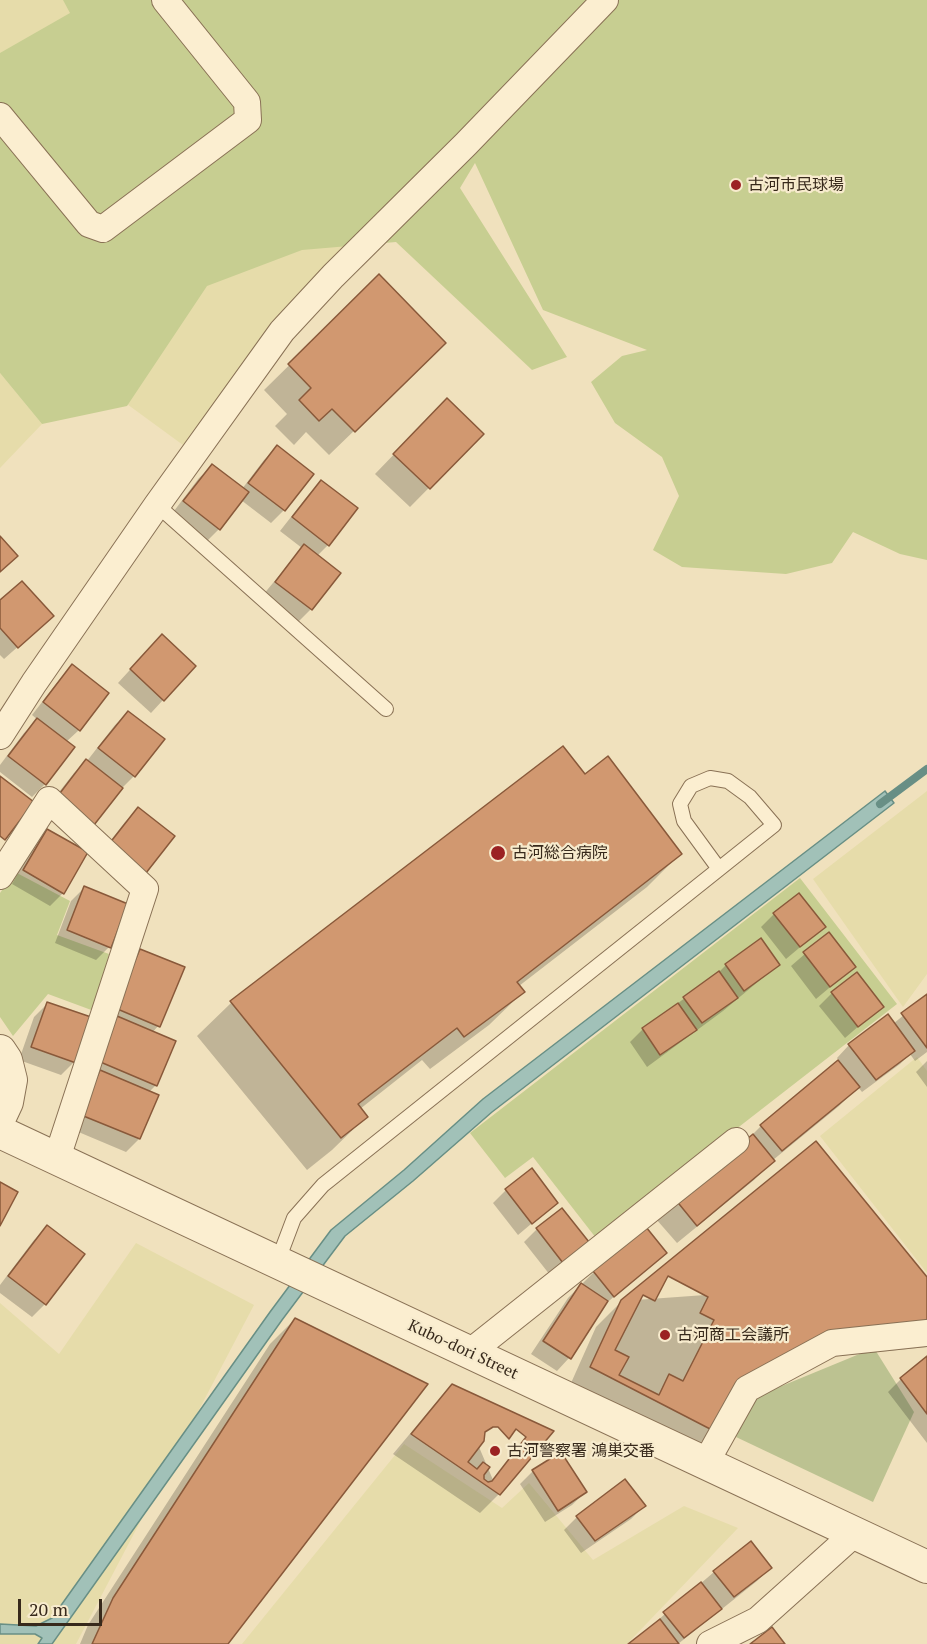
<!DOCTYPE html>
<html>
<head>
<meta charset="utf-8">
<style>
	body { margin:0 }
	#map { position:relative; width:927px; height:1644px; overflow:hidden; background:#f0e1bd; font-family:"PT Serif",serif }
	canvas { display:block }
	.scale { position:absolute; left:18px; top:1599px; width:84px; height:27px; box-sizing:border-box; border:3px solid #37291b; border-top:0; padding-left:8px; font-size:18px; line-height:21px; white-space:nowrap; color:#37291b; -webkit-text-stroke:4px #f7ebcd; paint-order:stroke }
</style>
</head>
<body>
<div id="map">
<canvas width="927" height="1644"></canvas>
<div class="scale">20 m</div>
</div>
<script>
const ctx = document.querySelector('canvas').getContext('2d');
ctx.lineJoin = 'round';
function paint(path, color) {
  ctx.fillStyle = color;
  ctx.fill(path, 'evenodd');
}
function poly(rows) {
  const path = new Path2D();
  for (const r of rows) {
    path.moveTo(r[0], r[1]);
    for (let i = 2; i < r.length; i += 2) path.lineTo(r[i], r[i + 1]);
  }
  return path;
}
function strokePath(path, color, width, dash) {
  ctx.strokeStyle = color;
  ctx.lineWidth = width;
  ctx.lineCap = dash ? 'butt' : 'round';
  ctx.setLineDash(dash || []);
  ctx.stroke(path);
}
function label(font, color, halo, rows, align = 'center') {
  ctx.font = font + ' "PT Serif","Noto Sans JP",serif';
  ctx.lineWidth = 4.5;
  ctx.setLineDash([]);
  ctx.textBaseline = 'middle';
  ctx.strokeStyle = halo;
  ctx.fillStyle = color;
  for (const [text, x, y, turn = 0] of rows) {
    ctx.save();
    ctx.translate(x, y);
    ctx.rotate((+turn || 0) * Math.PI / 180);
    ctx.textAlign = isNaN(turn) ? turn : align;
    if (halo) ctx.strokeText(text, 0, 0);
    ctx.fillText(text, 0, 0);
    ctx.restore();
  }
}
paint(poly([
	[0,0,76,0,80,6,0,69],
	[401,189,329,262,279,320,183,445,105,388,252,202],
	[0,373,42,424,0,468],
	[927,791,927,974,903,1007,813,879],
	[917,1057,927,1071,927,1273,820,1136],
	[136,1243,254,1305,76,1644,0,1644,0,1303,59,1354],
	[404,1444,502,1508,529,1483,593,1560,684,1506,738,1528,627,1644,242,1644]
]), '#e6dcaa');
paint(poly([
	[63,0,927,0,927,560,900,554,853,532,832,563,786,574,682,567,653,550,679,496,662,457,615,423,591,382,622,356,647,350,543,310,475,163,460,188,567,357,532,370,396,242,302,250,207,286,127,406,42,424,0,373,0,53,70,13],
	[15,872,70,901,57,935,109,954,94,1011,48,994,13,1036,0,1017,0,893],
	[800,878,897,1004,596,1238,533,1157,505,1178,470,1133]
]), '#c7ce91');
paint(poly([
	[874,1348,914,1412,873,1502,736,1437,755,1397]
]), '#bcc291');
const water = poly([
	[885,791,894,803,492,1112,413,1181,345,1236,282,1320,52,1644,38,1644,42,1638,35,1634,0,1634,0,1624,36,1626,52,1618,270,1312,331,1230,404,1170,483,1099,885,791]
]);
paint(water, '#a1c1b8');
strokePath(water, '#688f85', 1.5);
paint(poly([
	[379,277,419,368,329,455,306,432,294,445,275,426,287,414,264,390],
	[428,419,482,434,410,507,375,474],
	[277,447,312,474,284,510,271,523,241,500,219,529,206,542,171,515,199,478,212,466,242,489,264,460],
	[321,482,328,545,317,556,339,573,311,609,298,622,263,595,302,548,280,531,309,494],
	[0,602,39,628,4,659,0,655],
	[149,649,163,700,151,713,118,683],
	[72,666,79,730,66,742,73,747,45,784,32,797,0,772,0,765,24,733,38,720,32,715,60,679],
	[128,713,134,776,121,789,45,810,74,773,87,761,115,725],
	[563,748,585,776,680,854,647,887,519,986,523,992,489,1025,430,1069,422,1060,360,1109,366,1117,332,1150,307,1170,197,1036,231,1003],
	[138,809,173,836,97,858,125,822],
	[47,831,63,893,50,906,12,884,34,844],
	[84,888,109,947,96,960,55,943,71,901],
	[774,914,824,927,786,959,761,927],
	[828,934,854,967,816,999,791,966],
	[140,951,158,1026,152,1033,156,1085,149,1092,139,1139,126,1152,69,1128,128,963],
	[726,965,778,965,723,1011,647,1067,630,1042,643,1029,716,975],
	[832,993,882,1006,845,1038,819,1006],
	[927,996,927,1052,915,1061,910,1054,900,1064,862,1092,858,1087,839,1106,773,1160,754,1180,677,1243,656,1219,742,1145,761,1126,839,1061,837,1058,849,1045,893,1024],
	[47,1004,74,1062,61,1075,19,1060,34,1017],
	[927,1061,927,1087,916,1072],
	[506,1190,556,1203,518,1235,493,1203],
	[47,1227,83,1254,45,1304,32,1317,0,1293,0,1285,34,1240],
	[537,1229,587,1242,550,1275,524,1242],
	[652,1265,604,1305,569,1358,557,1371,531,1354,568,1298,594,1272],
	[927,1279,927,1347,809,1359,713,1430,688,1455,567,1392,596,1327,622,1301],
	[295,1319,226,1644,80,1644,88,1625,270,1344],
	[927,1358,927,1443,888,1392,901,1379],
	[453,1386,499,1494,480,1513,393,1454,434,1405],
	[533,1471,585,1492,572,1505,545,1522,520,1484],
	[644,1506,631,1519,581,1553,564,1530,577,1517],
	[770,1568,757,1581,678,1644,630,1644,714,1572]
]), '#0003');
strokePath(poly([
	[880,804,927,769]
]), '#688f85', 8);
const building = poly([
	[379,274,446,343,355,432,332,409,319,421,299,400,311,388,288,364,379,274],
	[447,398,484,434,430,489,393,454,447,398],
	[277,445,314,474,285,511,248,483,277,445],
	[212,464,249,492,220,530,183,501,212,464],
	[321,480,358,508,329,546,292,517,321,480],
	[0,536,18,556,0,572,0,536],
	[304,544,341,573,312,610,275,582,304,544],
	[22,581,54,616,18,648,0,628,0,600,22,581],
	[162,634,196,666,164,701,130,669,162,634],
	[72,664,109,693,80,731,43,702,72,664],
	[128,711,165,739,135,777,98,748,128,711],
	[37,718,75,747,46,785,8,756,37,718],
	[563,746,585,774,608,756,682,854,517,982,525,992,464,1037,457,1028,358,1104,368,1117,341,1138,230,1001,563,746],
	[86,759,123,788,94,825,57,797,86,759],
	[0,776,34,802,5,840,0,836,0,776],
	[138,807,175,836,146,873,109,844,138,807],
	[47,829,88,852,64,894,23,870,47,829],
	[84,886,128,904,111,948,67,930,84,886],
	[799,893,826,927,800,947,773,913,799,893],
	[829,932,856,967,830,987,803,952,829,932],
	[761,938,780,965,744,991,725,964,761,938],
	[140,949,185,967,160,1027,115,1008,140,949],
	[719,971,738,998,702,1023,683,997,719,971],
	[857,972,884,1007,858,1027,831,992,857,972],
	[927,994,927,1048,901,1013,927,994],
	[47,1002,91,1017,76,1063,31,1047,47,1002],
	[678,1003,697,1030,660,1055,642,1028,678,1003],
	[888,1014,915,1051,876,1080,848,1044,888,1014],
	[117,1016,176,1041,157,1086,98,1061,117,1016],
	[838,1060,860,1087,782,1151,760,1125,838,1060],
	[100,1070,159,1095,140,1139,81,1115,100,1070],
	[753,1134,775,1161,697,1226,675,1199,753,1134],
	[816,1141,927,1277,927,1325,835,1335,714,1431,590,1367,621,1300,816,1141],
	[532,1168,558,1203,532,1224,505,1189,532,1168],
	[0,1182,18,1192,0,1226,0,1182],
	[562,1208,589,1242,563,1263,536,1228,562,1208],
	[47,1225,85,1254,46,1305,8,1276,47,1225],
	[646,1227,667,1253,614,1297,593,1271,646,1227],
	[668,1276,708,1297,700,1313,714,1320,683,1381,669,1374,659,1395,619,1375,629,1357,615,1350,643,1295,655,1301,668,1276],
	[581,1283,608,1301,571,1359,543,1341,581,1283],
	[295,1318,428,1384,228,1644,92,1644,113,1598,295,1318],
	[927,1356,927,1414,900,1378,927,1356],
	[452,1384,554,1431,500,1495,411,1434,452,1384],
	[493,1427,498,1427,509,1439,516,1429,526,1437,492,1481,488,1482,484,1479,484,1475,490,1467,483,1462,477,1469,468,1462,484,1441,485,1432,493,1427],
	[561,1452,587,1492,558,1511,532,1470,561,1452],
	[625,1479,646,1506,595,1541,576,1516,625,1479],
	[751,1541,772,1568,734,1597,713,1571,751,1541],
	[701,1582,722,1609,684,1638,663,1612,701,1582],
	[660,1619,679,1644,628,1644,660,1619],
	[772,1627,785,1644,750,1644,772,1627]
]);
paint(building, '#d19870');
strokePath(building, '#89593a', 1.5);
const service = poly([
	[157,505,386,709],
	[277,1263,294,1218,323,1185,719,869,774,825,750,797,728,781,710,778,691,786,680,804,684,821,719,869]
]);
const minor = poly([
	[0,116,89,224,103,229,248,120,247,102,165,0],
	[0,736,34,683,157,505,282,331,333,276,466,144,605,0],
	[0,876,49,800,145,889,57,1158],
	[469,1353,736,1141],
	[705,1464,747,1389,832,1343,927,1333],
	[710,1644,758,1620,855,1533]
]);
const tertiary = poly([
	[0,1051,6,1060,11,1080,7,1102,0,1117],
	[0,1132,927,1567]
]);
strokePath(service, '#897155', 16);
strokePath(minor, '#897155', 28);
strokePath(tertiary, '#897155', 34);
strokePath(service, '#fbeed0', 14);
strokePath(minor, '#fbeed0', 26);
strokePath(tertiary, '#fbeed0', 32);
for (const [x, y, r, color] of [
	[736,185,6,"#9b2223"],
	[498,853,8,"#9b2223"],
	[665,1335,6,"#9b2223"],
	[495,1451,6,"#9b2223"]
]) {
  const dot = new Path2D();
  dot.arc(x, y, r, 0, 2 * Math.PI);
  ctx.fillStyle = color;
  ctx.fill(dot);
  strokePath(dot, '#f7ebcd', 2);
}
label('16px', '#37291b', '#f7ebcd', [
	["古河市民球場",748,185],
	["古河総合病院",512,853],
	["古河商工会議所",677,1335],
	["古河警察署 鴻巣交番",507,1451]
], 'left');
label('16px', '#37291b', '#f7ebcd', [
	["Kubo-dori Street",463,1350,25]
]);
</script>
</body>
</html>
